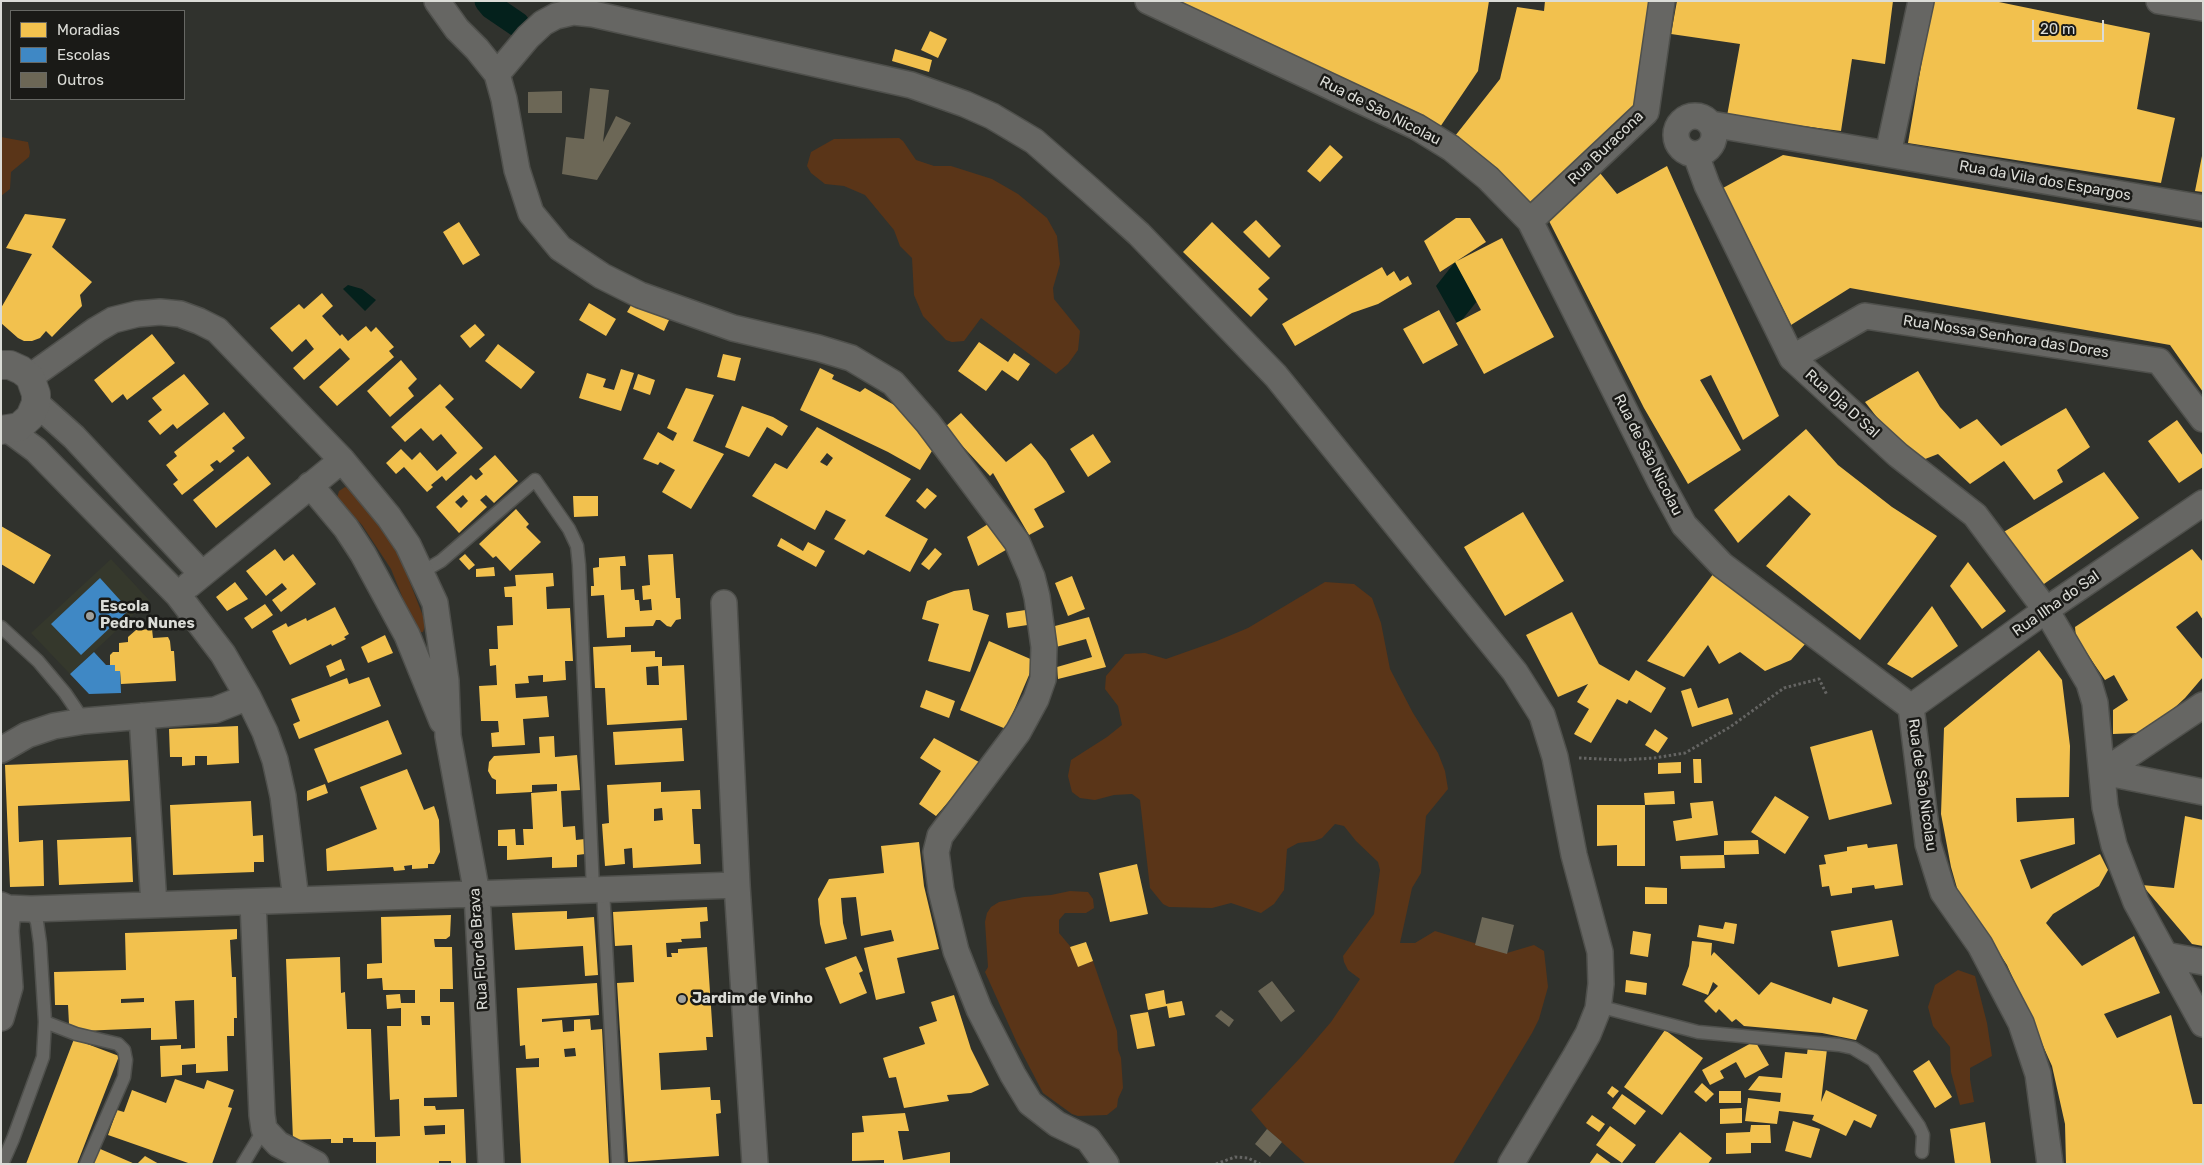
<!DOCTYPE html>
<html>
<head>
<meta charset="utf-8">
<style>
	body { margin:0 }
	#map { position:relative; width:2204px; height:1165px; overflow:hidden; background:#30322d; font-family:Rubik,sans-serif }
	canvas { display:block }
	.frame { position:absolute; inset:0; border:2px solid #dbdcd7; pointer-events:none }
	.legend { position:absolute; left:10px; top:10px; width:175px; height:90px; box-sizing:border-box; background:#1a1a17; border:1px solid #676864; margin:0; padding:6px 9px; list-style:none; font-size:15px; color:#dbdcd7 }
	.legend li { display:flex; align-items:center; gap:10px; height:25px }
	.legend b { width:25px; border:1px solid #676864 }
	.scale { position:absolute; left:2032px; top:20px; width:72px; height:22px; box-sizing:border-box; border:2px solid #dbdcd7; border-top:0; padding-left:6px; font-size:15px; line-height:18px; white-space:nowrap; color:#dbdcd7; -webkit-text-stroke:4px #1a1a17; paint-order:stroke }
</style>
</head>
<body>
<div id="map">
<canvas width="2204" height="1165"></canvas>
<div class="frame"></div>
<ul class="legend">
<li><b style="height:14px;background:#f2c14e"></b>Moradias</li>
<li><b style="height:14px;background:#3f88c5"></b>Escolas</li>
<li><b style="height:14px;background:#6c6756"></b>Outros</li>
</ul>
<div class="scale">20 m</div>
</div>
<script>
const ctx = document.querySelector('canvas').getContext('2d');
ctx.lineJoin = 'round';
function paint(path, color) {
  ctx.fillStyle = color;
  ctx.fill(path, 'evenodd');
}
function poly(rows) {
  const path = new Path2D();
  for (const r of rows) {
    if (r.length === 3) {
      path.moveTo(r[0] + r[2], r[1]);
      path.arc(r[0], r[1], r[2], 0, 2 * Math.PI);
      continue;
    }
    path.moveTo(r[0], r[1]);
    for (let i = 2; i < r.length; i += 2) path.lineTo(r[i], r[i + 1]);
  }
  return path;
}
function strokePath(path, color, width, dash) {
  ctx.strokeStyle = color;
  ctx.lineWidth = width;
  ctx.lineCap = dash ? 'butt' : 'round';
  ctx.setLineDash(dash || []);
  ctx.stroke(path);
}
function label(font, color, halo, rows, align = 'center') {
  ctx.font = font + ' Rubik,sans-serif';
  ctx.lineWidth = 5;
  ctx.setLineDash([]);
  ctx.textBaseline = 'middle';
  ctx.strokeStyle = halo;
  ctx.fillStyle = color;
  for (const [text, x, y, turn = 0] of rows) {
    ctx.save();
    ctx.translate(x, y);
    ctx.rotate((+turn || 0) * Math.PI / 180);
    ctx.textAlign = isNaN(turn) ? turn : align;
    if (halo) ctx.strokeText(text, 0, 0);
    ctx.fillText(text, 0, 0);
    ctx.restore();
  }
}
paint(poly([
	[111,559,149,600,70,674,31,633]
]), '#35382c');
paint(poly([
	[1,137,28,142,30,152,29,157,11,172,10,189,1,196],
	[899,138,903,141,916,160,934,166,951,166,992,179,1018,194,1047,218,1057,236,1060,264,1053,288,1054,299,1080,331,1078,350,1068,364,1056,374,981,318,964,341,952,342,946,340,923,316,914,295,912,258,900,246,894,230,865,195,844,186,825,184,811,173,807,166,811,152,834,139],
	[345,487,352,490,364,504,389,539,402,562,423,616,425,626,423,632,417,633,391,569,362,525,337,498,339,491],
	[1325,582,1354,584,1372,598,1381,623,1390,669,1413,713,1438,753,1445,771,1448,789,1426,816,1421,873,1412,888,1400,943,1415,943,1435,931,1507,953,1534,945,1544,951,1548,987,1539,1019,1532,1033,1453,1164,1306,1164,1267,1129,1251,1110,1301,1057,1331,1022,1360,979,1348,970,1344,962,1343,956,1374,914,1380,870,1378,862,1356,841,1344,826,1335,824,1322,838,1314,841,1298,843,1287,849,1284,890,1274,904,1261,913,1231,903,1212,908,1169,907,1163,904,1150,888,1140,800,1132,794,1114,795,1095,800,1080,798,1072,792,1068,776,1071,760,1107,737,1122,725,1118,706,1105,689,1106,676,1125,654,1145,653,1166,659,1217,641,1248,628],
	[1070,891,1088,892,1093,899,1094,908,1086,913,1065,913,1059,920,1059,933,1070,946,1078,967,1093,961,1117,1031,1118,1050,1121,1058,1123,1088,1118,1099,1117,1107,1107,1115,1078,1116,1072,1114,1043,1093,1017,1043,985,972,988,967,985,922,987,913,991,907,999,902,1024,897,1051,895],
	[1958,970,1975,976,1987,1023,1992,1056,1970,1068,1970,1079,1974,1102,1960,1105,1951,1072,1950,1047,1933,1026,1928,1007,1935,985]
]), '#5a3518');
paint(poly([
	[1455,262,1477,301,1458,325,1436,286],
	[348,285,362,289,376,300,365,311,343,289]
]), '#04211c');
paint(poly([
	[1178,1,1489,1,1478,71,1438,130],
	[1545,1,1650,1,1634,109,1529,203,1455,136,1500,79,1517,7,1544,11],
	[1677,1,1893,1,1885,64,1852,59,1841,131,1727,116,1740,44,1671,34],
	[1932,1,1994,1,2150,33,2137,109,2175,118,2161,183,1908,143],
	[930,31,947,39,938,58,921,50],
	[895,49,932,60,929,72,892,61],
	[1330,145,1343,157,1320,182,1307,171],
	[1783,155,2203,228,2203,392,2170,345,1850,288,1791,325,1723,188],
	[2202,156,2203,156,2203,192,2195,191],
	[1667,166,1779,416,1743,440,1711,375,1700,380,1741,450,1688,484,1644,408,1547,217,1600,173,1617,194],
	[25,214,66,219,52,247,92,282,80,295,82,306,52,337,46,331,40,338,32,341,24,341,18,338,1,323,1,308,32,254,6,248],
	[1456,218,1470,218,1486,242,1440,272,1424,241],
	[1256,220,1281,246,1269,258,1243,232],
	[459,222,480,255,463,265,443,232],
	[1212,222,1270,278,1258,289,1268,299,1251,317,1183,252],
	[1502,238,1554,337,1484,374,1456,323,1481,310,1455,262],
	[1382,267,1387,276,1394,271,1400,281,1408,276,1412,284,1378,304,1352,313,1295,346,1282,324],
	[322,293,333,306,322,316,340,336,342,334,348,341,366,326,371,332,376,327,394,347,389,351,394,357,337,406,319,387,350,359,340,348,304,380,293,368,314,349,306,339,292,352,270,328,299,304,304,309],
	[633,302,669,320,664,331,627,312],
	[589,303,616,319,606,336,579,320],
	[1439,310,1458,345,1423,364,1403,329],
	[475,324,485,335,470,348,460,336],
	[152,334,175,363,127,400,123,394,112,403,94,380],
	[979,342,1008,362,1014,353,1030,364,1018,381,1002,370,986,391,958,371],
	[498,344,535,372,521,389,485,361],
	[723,354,741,358,735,381,717,377],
	[401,360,417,379,408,388,414,396,390,417,367,391],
	[820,368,834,375,832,379,860,392,865,388,913,416,937,443,920,470,888,452,800,410],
	[621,369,634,373,621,411,579,398,587,373,606,379,603,387,614,390],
	[1918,371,1940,407,1960,429,1977,419,2001,446,2066,408,2090,447,2057,470,2063,482,2034,500,2004,461,1970,484,1938,454,1920,461,1894,439,1865,402],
	[184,374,209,404,177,429,173,424,160,435,148,421,162,410,152,398],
	[638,374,655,380,650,395,633,389],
	[440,384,454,399,445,407,483,448,446,481,442,476,431,485,433,487,427,492,404,467,396,474,386,463,401,449,412,460,420,452,437,471,457,453,441,434,433,441,421,428,405,442,391,427],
	[686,388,714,395,693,441,724,454,691,509,662,492,675,470,660,462,658,465,643,459,658,432,673,441,677,433,667,428],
	[742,406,773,417,788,426,782,436,767,427,749,457,725,447],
	[224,412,245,438,232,448,235,451,220,463,217,460,210,465,214,470,182,495,173,484,178,480,166,465,177,456,174,452],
	[961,413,1006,462,1031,443,1046,461,1065,492,1034,509,1044,527,1029,535,993,473,990,476,945,427],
	[2177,420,2203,456,2203,467,2179,483,2148,441],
	[817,427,911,479,885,516,928,539,910,572,868,550,864,555,834,539,846,520,826,510,815,530,752,496,775,463,787,469],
	[827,453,833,458,827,466,820,462],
	[1806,429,1838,465,1892,507,1937,536,1860,640,1766,566,1811,514,1789,495,1738,543,1714,510],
	[1093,434,1111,462,1088,477,1070,449],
	[495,455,518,481,494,503,486,495,480,500,487,507,459,533,436,507,471,475,476,480,483,474,479,469],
	[463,495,468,501,461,508,455,502],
	[248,456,271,484,216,528,193,500],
	[2104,472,2139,518,2041,586,2002,533],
	[927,488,937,496,925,509,916,501],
	[573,496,598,496,598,516,574,517],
	[516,509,529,524,526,527,541,542,510,571,496,556,493,558,479,544],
	[1523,512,1564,581,1505,616,1464,547],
	[993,521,1011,547,978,566,967,537],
	[1,526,51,555,34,584,1,564],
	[781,538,803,551,808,542,825,551,816,567,777,546],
	[935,548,942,554,929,570,921,564],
	[275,549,284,561,293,554,316,584,281,612,272,600,287,589,282,583,266,596,246,571],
	[2192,549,2203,562,2203,620,2197,611,2176,627,2203,660,2203,677,2185,698,2157,724,2137,733,2113,734,2113,710,2128,700,2114,675,2105,680,2076,637,2075,627],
	[465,554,475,565,469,570,459,559],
	[673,554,676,598,680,598,681,619,676,620,671,627,667,626,660,620,656,620,653,626,625,627,625,637,607,638,604,595,591,596,591,586,594,586,593,568,599,567,599,558,625,556,626,566,620,566,621,590,634,589,635,600,639,600,640,611,652,610,651,599,643,600,642,586,650,585,648,555],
	[1968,562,2006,611,1982,629,1950,586],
	[494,567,495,576,476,577,476,569],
	[553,573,554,586,546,587,547,609,570,608,573,661,565,661,566,680,543,682,543,675,528,676,529,683,515,684,516,698,547,696,549,717,523,719,525,745,492,747,491,733,499,732,498,721,481,721,479,686,497,685,496,665,490,666,489,649,498,649,497,626,513,625,512,597,505,597,504,587,516,586,515,575],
	[1714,573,1806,643,1791,660,1765,671,1740,652,1719,664,1708,645,1684,677,1647,661],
	[1072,576,1085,609,1068,616,1055,583],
	[235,582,248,599,227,611,216,597],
	[969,589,973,610,989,615,970,672,928,661,939,624,922,619,927,601,954,591],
	[265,604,273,615,252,629,244,618],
	[1932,606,1958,646,1912,678,1887,664],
	[335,607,349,634,344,637,346,639,332,646,331,644,290,665,272,631,286,623,288,627,306,618,307,621],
	[1032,609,1034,624,1008,628,1006,613],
	[1572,612,1599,664,1629,681,1636,670,1666,688,1651,713,1629,700,1627,704,1617,699,1591,743,1574,734,1589,709,1577,702,1588,684,1558,697,1526,635],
	[1089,617,1106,667,1058,679,1057,667,1092,657,1086,639,1056,647,1055,626],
	[152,629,153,638,168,637,170,641,171,651,174,651,176,681,121,684,120,671,115,671,115,665,110,665,110,655,113,652,119,652,119,643,128,642,128,637,136,630],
	[385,635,393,653,368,663,361,647],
	[989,641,1035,661,1006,729,960,710],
	[631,645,631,652,655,651,655,657,662,657,662,666,684,665,687,720,607,725,605,688,595,688,593,647],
	[658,666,659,685,647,685,646,667],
	[2039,650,2062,680,2070,746,2069,797,2016,798,2017,822,2074,818,2075,844,2020,860,2031,889,2100,854,2108,870,2099,886,2053,914,2046,923,2082,966,2134,936,2160,993,2104,1014,2117,1038,2171,1015,2193,1104,2203,1104,2203,1164,2066,1164,2065,1124,2052,1066,2007,965,1988,936,1961,902,1951,867,1941,814,1944,728],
	[341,659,345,670,330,677,326,666],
	[369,677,381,706,299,739,293,724,300,721,291,699,347,678,349,684],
	[1691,688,1698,708,1728,698,1733,714,1692,727,1681,691],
	[926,690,955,701,949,718,920,707],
	[388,720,402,754,328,783,314,749],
	[238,726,239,763,207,765,207,756,195,756,195,765,182,766,182,757,170,757,169,729],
	[682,728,684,761,615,765,613,732],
	[1655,729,1668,738,1658,753,1645,745],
	[1872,730,1892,804,1829,820,1810,747],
	[554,736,555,757,577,755,580,790,561,791,563,827,575,826,576,840,585,839,585,854,577,855,577,867,552,868,552,857,507,860,507,846,498,846,498,830,515,829,516,845,524,845,523,829,533,829,531,793,557,791,557,784,532,785,532,792,496,794,496,780,492,778,488,771,489,762,494,756,540,753,539,737],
	[934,738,979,762,963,785,936,816,919,804,941,771,920,758],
	[1693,759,1701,759,1702,783,1694,783],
	[128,760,130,801,18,806,19,842,43,840,44,886,10,887,5,765],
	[1681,762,1681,773,1658,774,1658,763],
	[407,769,424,810,434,806,439,820,440,852,434,864,428,864,428,868,412,869,412,865,404,866,405,870,394,871,393,867,327,871,326,849,377,829,360,787],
	[661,782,661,792,700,790,701,809,692,809,694,844,700,844,701,864,633,868,632,848,624,849,625,864,605,866,602,824,609,823,607,785],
	[662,808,663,820,654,821,654,809],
	[325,784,328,793,307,801,307,791],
	[1674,791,1675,804,1645,805,1644,793],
	[1775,796,1809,817,1785,854,1751,832],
	[251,801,253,836,263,835,264,862,254,862,254,872,173,875,170,805],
	[1713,801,1718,835,1676,841,1673,821,1692,818,1690,803],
	[1597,805,1645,805,1645,866,1617,866,1617,845,1597,846],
	[2185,816,2203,820,2203,946,2192,944,2142,885,2174,888],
	[131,837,133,882,59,885,57,840],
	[1758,840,1759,854,1724,855,1724,841],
	[919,842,924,886,939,949,897,958,905,993,876,1000,864,948,894,941,891,930,861,936,856,897,841,898,843,923,847,939,825,944,820,924,818,899,829,879,884,873,881,846],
	[1867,844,1868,848,1897,844,1903,885,1875,889,1874,885,1852,888,1852,893,1831,896,1829,886,1822,887,1819,865,1826,864,1824,855,1847,851,1847,847],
	[1724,855,1725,868,1681,869,1680,856],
	[1137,864,1148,914,1110,922,1099,873],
	[1645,887,1667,888,1667,904,1645,904],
	[707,907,708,921,700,922,701,938,681,939,682,942,666,943,667,957,672,957,671,953,678,953,678,949,707,947,713,1037,706,1037,707,1050,659,1053,661,1090,710,1087,711,1100,720,1100,721,1113,716,1114,719,1156,628,1162,617,983,634,982,632,945,615,946,613,912],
	[567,911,567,919,594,917,598,975,585,976,583,946,515,950,512,913],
	[451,915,450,936,446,939,434,939,435,947,452,947,453,989,440,989,440,1002,454,1002,457,1097,424,1098,424,1106,435,1106,436,1110,464,1109,466,1164,451,1164,451,1161,439,1161,439,1164,376,1164,376,1142,353,1142,353,1138,343,1138,343,1143,331,1143,331,1139,293,1140,286,959,340,957,341,993,345,992,347,1029,371,1029,375,1137,400,1136,399,1099,390,1100,387,1026,401,1026,401,1008,387,1009,386,995,400,994,401,1003,415,1003,415,990,383,990,382,978,367,979,367,964,382,963,381,917],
	[421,1016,430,1016,430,1025,422,1025],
	[445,1125,445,1134,425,1135,424,1126],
	[1892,920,1899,956,1838,967,1831,931],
	[1725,922,1737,924,1734,944,1697,937,1699,925,1723,929],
	[237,929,237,939,230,940,232,977,236,977,237,1018,234,1018,234,1036,227,1036,228,1071,196,1073,196,1064,182,1065,182,1075,161,1077,160,1046,181,1045,181,1049,195,1048,194,1000,175,1001,177,1039,151,1040,151,1028,81,1031,69,1024,68,1005,55,1005,54,972,126,970,125,933],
	[144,998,144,1002,121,1003,121,999],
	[1633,931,1651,934,1648,957,1630,954],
	[1692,941,1712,943,1711,956,1714,952,1759,995,1771,982,1831,1004,1833,997,1868,1010,1856,1040,1822,1033,1744,1026,1736,1019,1732,1022,1719,1009,1716,1013,1704,1001,1718,986,1713,982,1708,995,1682,985,1689,966],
	[1086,942,1093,961,1078,967,1070,947],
	[856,956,863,971,859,973,867,993,840,1004,825,968],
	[1626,980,1647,983,1646,995,1625,992],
	[597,983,599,1015,542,1019,542,1022,562,1020,563,1032,574,1031,574,1020,590,1019,591,1030,602,1029,609,1164,521,1164,516,1068,539,1067,539,1058,526,1059,525,1045,520,1046,517,988],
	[575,1048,576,1056,565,1057,564,1049],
	[1164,990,1166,1004,1182,1001,1185,1015,1169,1018,1167,1006,1148,1010,1145,994],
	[954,995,971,1049,989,1085,971,1093,947,1095,949,1101,904,1108,896,1077,889,1078,883,1058,925,1044,919,1027,937,1021,931,1002],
	[1148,1012,1155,1046,1137,1049,1130,1015],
	[1665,1030,1703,1058,1662,1115,1624,1087],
	[74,1039,119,1056,77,1164,26,1164],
	[1755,1041,1769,1065,1745,1078,1736,1062,1720,1071,1724,1078,1710,1085,1702,1070],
	[1808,1047,1827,1049,1821,1102,1826,1090,1877,1115,1871,1128,1854,1120,1846,1136,1812,1120,1814,1115,1779,1111,1777,1124,1745,1121,1748,1098,1780,1102,1781,1093,1748,1090,1759,1076,1782,1078,1785,1052,1807,1054],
	[1929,1060,1952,1097,1935,1108,1913,1071],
	[175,1079,204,1089,207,1080,234,1090,228,1107,232,1108,212,1164,191,1164,108,1135,117,1110,124,1112,132,1090,166,1103],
	[1702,1083,1714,1094,1706,1102,1694,1092],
	[1612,1086,1619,1091,1613,1098,1607,1093],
	[1719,1091,1741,1091,1741,1103,1719,1103],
	[1622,1094,1646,1111,1635,1125,1612,1108],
	[1742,1108,1742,1123,1720,1124,1720,1109],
	[905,1113,909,1131,898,1131,903,1160,950,1152,950,1164,884,1164,884,1160,852,1161,852,1133,864,1132,862,1116],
	[1592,1115,1605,1124,1599,1132,1586,1123],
	[1793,1121,1820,1129,1811,1158,1785,1151],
	[1985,1122,1991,1164,1955,1164,1950,1129],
	[1751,1125,1770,1125,1771,1143,1751,1143,1751,1153,1726,1154,1726,1133,1750,1132],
	[1610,1126,1636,1145,1622,1163,1596,1145],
	[1680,1132,1712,1158,1708,1164,1654,1164],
	[98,1148,135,1164,91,1164],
	[1597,1153,1612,1164,1589,1164],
	[145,1156,159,1164,137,1164]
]), '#f2c14e');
paint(poly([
	[100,578,129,610,81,655,51,624],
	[94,652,106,665,115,665,115,671,120,671,121,693,89,694,70,674]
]), '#3f88c5');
strokePath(poly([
	[487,1,492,7,517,24]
]), '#04211c', 25);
paint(poly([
	[590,88,609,90,603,142,616,116,631,123,597,180,562,174,566,137,584,139],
	[562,91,562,113,528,113,528,92],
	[1482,917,1514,925,1507,954,1475,945],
	[1272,981,1295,1011,1281,1022,1258,991],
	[1221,1010,1234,1020,1229,1027,1215,1016],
	[1267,1129,1282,1142,1270,1157,1255,1144]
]), '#6c6756');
const lane = poly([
	[422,572,441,561,535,480,569,529,577,546,579,565,593,890],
	[1,627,38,661,65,693,84,721],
	[603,890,618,1164],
	[1598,1006,1698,1032,1839,1045,1853,1048,1873,1060,1919,1126,1923,1135,1922,1152],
	[45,1022,76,1034,118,1044,124,1050,126,1060,124,1077,86,1164],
	[2,1164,13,1139,43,1057,45,1022,40,943,37,922,31,909],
	[243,1164,264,1129]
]);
const street = poly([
	[437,1,457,29,477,49,497,74,528,37,543,23,556,16,573,12,593,14,911,85,965,104,992,116,1034,141,1089,189,1139,234,1276,376,1515,672,1542,715,1555,757,1574,855,1600,952,1601,984,1598,1009,1588,1034,1575,1057,1511,1164],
	[1148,1,1417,127,1451,148,1488,178,1530,221,1660,481,1684,525,1722,565,1911,707,1928,844,1943,892,1980,945,2021,1023,2038,1074,2050,1164],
	[2159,1,2203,8],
	[497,74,504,99,517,170,531,213,560,248,602,276,640,295,733,328,818,348,851,358,893,383,928,423,1017,542,1032,577,1037,597,1044,647,1043,679,1036,699,1018,732,940,836,936,852,941,890,956,951,979,1009,1013,1075,1030,1103,1057,1124,1088,1139,1106,1164],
	[1695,135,19],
	[1711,124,2203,208],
	[1888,154,1921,1],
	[1696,155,1707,185,1792,358,1898,455,1975,515,2046,610,2076,661,2089,683,2095,703,2105,807,2114,845,2136,902,2203,1024],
	[1530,221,1646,112,1662,1],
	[1792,358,1865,316,2159,361,2203,419],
	[30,377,96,330,113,320,137,314,160,312,180,314,199,321,217,330,342,460,389,517,408,545,435,603,446,681,448,736,477,894,491,1164],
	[36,403,74,437,202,574],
	[9,430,36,450,178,595,223,654,248,697,265,732,275,760,283,796,296,900],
	[310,485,346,528,363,554,407,635,442,721],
	[189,585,342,460],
	[724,603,737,885,755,1164],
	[1911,707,2046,610,2203,503],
	[142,716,154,905],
	[1,750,27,735,54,726,84,721,215,710,248,697],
	[2103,772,2203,705],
	[2103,772,2203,792],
	[253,902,262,1115,264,1129,278,1144,316,1164],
	[1,905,8,908,31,909,737,885],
	[2165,955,2203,962],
	[1,1018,10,987,6,931,8,908]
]);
const secondary = poly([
	[1,365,10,365,21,370,30,377,36,394,36,403,30,417,19,427,1,430]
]);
strokePath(lane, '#4f504c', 15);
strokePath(street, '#4f504c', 28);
strokePath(secondary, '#4f504c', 30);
strokePath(poly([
	[1579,758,1622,760,1654,758,1685,753,1730,727,1784,688,1819,679,1827,695],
	[1216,1164,1235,1157,1248,1158,1260,1164]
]), '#656563', 3, [2.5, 2.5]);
strokePath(lane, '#666663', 12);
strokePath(street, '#666663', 25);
strokePath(secondary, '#666663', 28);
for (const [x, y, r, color] of [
	[90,616,5,"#9fa09c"],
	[682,999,5,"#9fa09c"]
]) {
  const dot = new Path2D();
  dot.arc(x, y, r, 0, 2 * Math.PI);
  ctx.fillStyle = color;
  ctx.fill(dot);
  strokePath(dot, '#1a1a17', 2);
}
label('15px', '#dbdcd7', '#1a1a17', [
	["Rua de São Nicolau",1380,111,27],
	["Rua Buracona",1606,148,-44],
	["Rua da Vila dos Espargos",2045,181,10],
	["Rua Nossa Senhora das Dores",2006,337,9],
	["Rua Dja D´Sal",1842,404,42],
	["Rua de São Nicolau",1648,455,63],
	["Rua Ilha do Sal",2056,604,-35],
	["Rua de São Nicolau",1922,785,82],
	["Rua Flor de Brava",479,949,-94]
]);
label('bold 15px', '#dbdcd7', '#1a1a17', [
	["Escola",100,607],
	["Pedro Nunes",100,624],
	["Jardim de Vinho",692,999]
], 'left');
</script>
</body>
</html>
